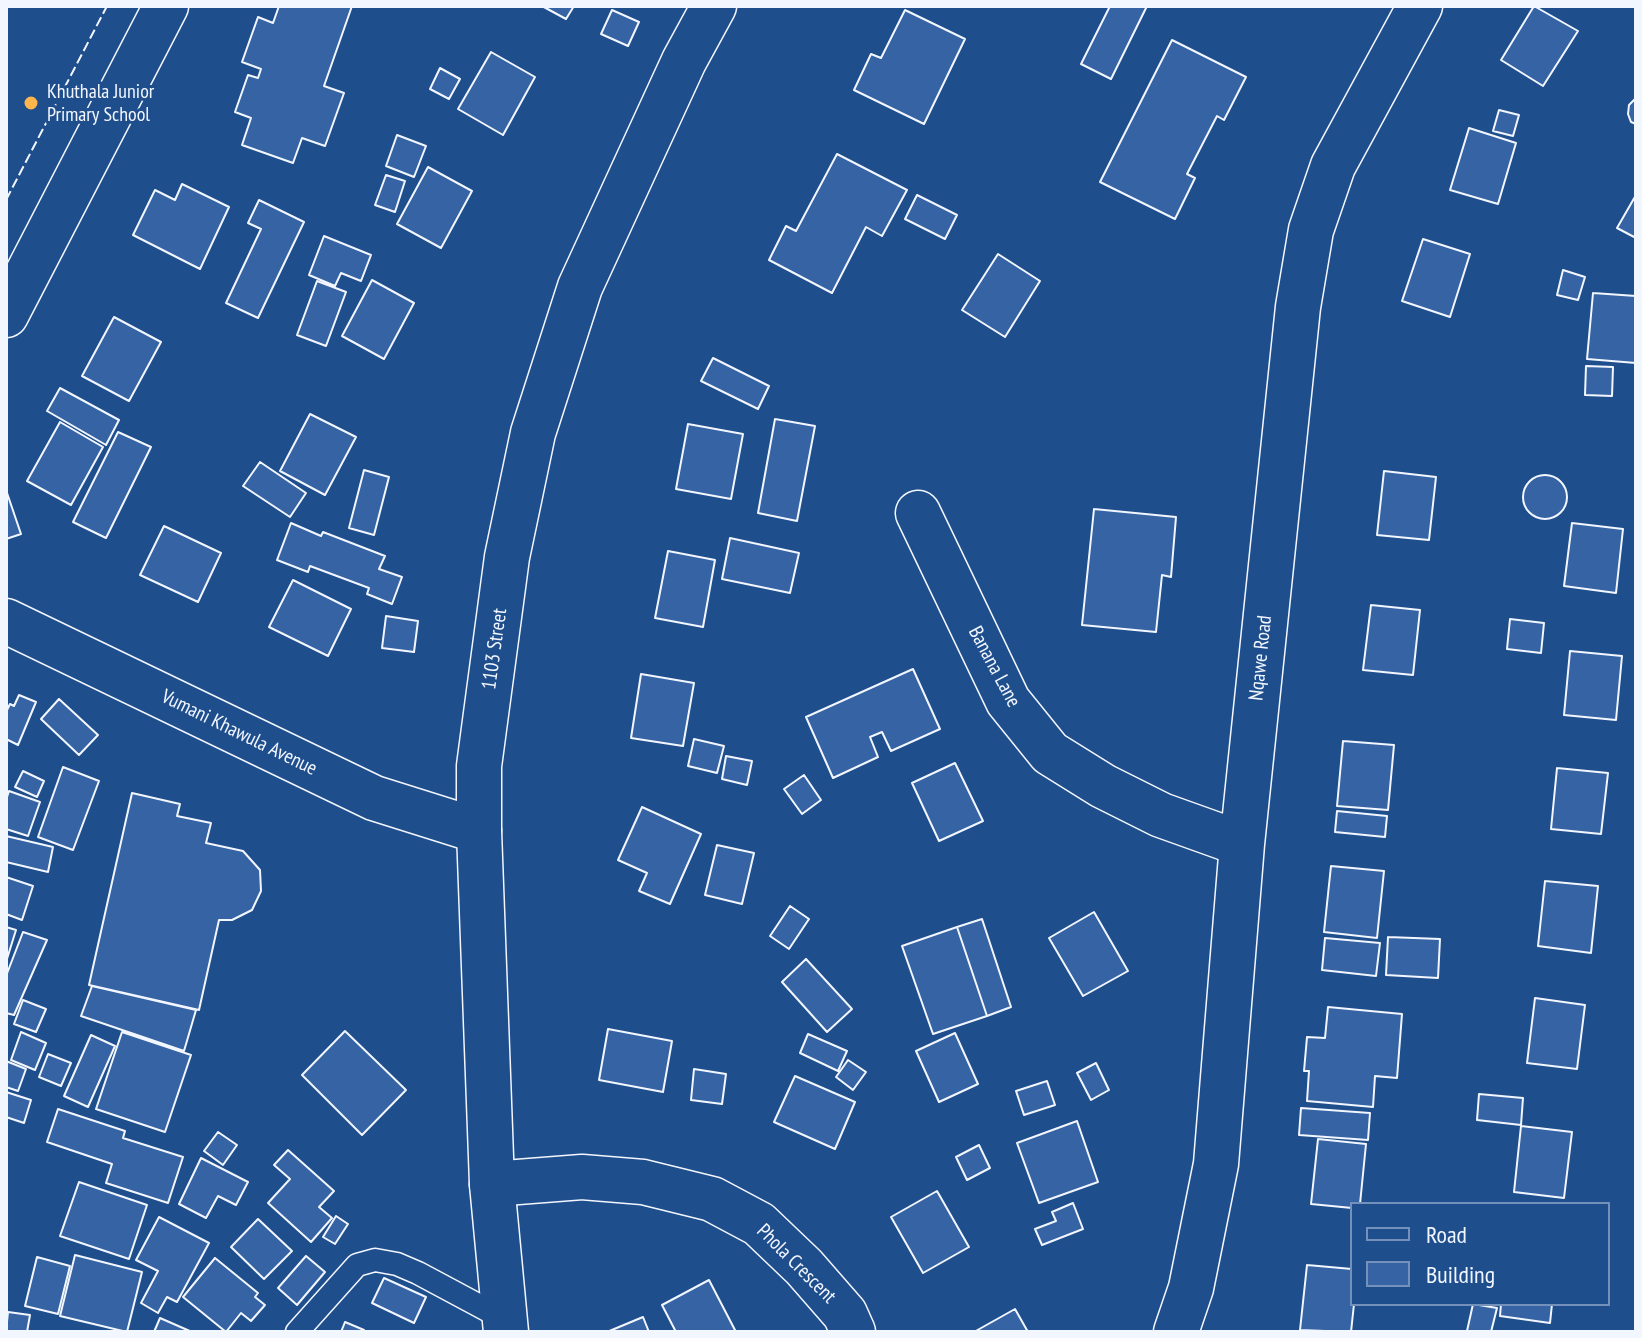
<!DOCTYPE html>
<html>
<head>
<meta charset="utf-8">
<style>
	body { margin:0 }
	#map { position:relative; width:1642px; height:1338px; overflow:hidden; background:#1f4e8c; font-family:"PT Sans Narrow",sans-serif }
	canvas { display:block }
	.frame { position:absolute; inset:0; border:8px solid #f2f6ff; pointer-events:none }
	.legend { position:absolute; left:1350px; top:1202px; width:260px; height:104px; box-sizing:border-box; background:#1f4e8c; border:2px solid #7391ba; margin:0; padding:10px 14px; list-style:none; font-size:24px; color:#f2f6ff }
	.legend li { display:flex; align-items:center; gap:16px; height:40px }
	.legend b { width:40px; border:2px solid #7391ba }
</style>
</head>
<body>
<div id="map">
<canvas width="1642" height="1338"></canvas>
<div class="frame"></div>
<ul class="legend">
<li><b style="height:10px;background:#1f4e8c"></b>Road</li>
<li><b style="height:22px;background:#3563a3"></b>Building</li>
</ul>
</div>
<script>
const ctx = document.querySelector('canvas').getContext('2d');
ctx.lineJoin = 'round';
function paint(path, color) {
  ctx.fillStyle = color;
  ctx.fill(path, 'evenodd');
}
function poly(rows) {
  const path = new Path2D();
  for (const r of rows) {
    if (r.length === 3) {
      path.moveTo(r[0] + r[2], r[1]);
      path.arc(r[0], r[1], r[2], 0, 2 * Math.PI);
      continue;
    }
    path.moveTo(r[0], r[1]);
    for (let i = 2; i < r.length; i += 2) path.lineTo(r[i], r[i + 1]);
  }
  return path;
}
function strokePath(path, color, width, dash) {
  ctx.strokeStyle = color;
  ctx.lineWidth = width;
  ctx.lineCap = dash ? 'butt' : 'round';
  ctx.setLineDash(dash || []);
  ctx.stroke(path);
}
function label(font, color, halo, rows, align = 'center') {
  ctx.font = font + ' "PT Sans Narrow",sans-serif';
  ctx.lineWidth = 6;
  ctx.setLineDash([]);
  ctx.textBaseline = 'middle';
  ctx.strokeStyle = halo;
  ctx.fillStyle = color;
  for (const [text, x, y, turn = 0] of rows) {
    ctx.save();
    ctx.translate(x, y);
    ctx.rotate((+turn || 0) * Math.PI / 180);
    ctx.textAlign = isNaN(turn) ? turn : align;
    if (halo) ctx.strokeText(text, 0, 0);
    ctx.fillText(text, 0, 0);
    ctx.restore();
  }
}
const building = poly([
	[279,6,352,6,324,86,344,93,325,146,302,138,293,163,242,145,251,118,235,112,248,75,258,78,261,69,242,62,258,17,273,23,279,6],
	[542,6,574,6,566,19,542,6],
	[1110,6,1147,6,1111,79,1081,64,1110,6],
	[1534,6,1578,31,1543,86,1501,60,1534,6],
	[612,10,639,22,628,46,601,34,612,10],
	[905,10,965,39,924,124,854,90,871,54,881,58,905,10],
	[1172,40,1246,77,1224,120,1217,116,1187,174,1195,178,1175,219,1100,182,1172,40],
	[491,52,535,77,503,135,458,109,491,52],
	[440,68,460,79,449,99,430,89,440,68],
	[1635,99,1636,99,1636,124,1631,122,1628,114,1629,105,1635,99],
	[1499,110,1519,115,1513,136,1493,131,1499,110],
	[1469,128,1516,143,1498,204,1450,190,1469,128],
	[397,135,426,146,414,177,386,166,397,135],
	[837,154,907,190,882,236,866,227,832,293,769,260,786,226,796,231,837,154],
	[428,167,472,191,441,248,397,224,428,167],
	[386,175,405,181,395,212,375,205,386,175],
	[182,184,229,207,200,269,133,235,155,190,175,200,182,184],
	[917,195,957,215,945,239,905,219,917,195],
	[1636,195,1636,238,1617,228,1636,195],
	[259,200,304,222,258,318,226,303,261,229,248,223,259,200],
	[324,236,371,255,361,281,341,273,335,286,309,275,324,236],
	[1423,239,1470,254,1450,317,1402,301,1423,239],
	[998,254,1040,281,1005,337,962,310,998,254],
	[1563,270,1585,277,1578,300,1557,295,1563,270],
	[372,280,414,303,384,359,342,336,372,280],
	[317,281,346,292,326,346,297,335,317,281],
	[1593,293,1636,296,1636,363,1587,359,1593,293],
	[114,317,161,342,129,401,82,376,114,317],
	[713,358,769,386,758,409,701,381,713,358],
	[1586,366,1613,367,1612,396,1585,395,1586,366],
	[60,388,119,420,106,445,47,411,60,388],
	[310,414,356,437,325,495,280,471,310,414],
	[775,419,815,426,797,521,758,513,775,419],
	[60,422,103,447,71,505,27,481,60,422],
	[688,424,743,434,731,499,676,489,688,424],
	[118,432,151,447,106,538,73,522,118,432],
	[260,462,306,493,290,517,243,486,260,462],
	[364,470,389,477,374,535,349,528,364,470],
	[1384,471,1436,477,1429,540,1377,535,1384,471],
	[1545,497,22],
	[6,490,21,534,6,539,6,490],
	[1094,509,1176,517,1171,577,1162,575,1156,632,1082,625,1094,509],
	[291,523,321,536,323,532,385,556,379,569,402,577,392,604,367,594,369,588,310,566,308,572,277,560,291,523],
	[1572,523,1623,529,1616,593,1564,586,1572,523],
	[164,526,221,553,198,602,140,575,164,526],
	[730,538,799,553,790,593,722,579,730,538],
	[668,551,715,560,703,627,655,618,668,551],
	[293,580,351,609,328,656,269,627,293,580],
	[1371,605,1420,610,1413,675,1363,670,1371,605],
	[386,616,418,621,414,652,382,648,386,616],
	[1510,619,1544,623,1541,653,1507,649,1510,619],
	[1570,651,1622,656,1616,720,1564,715,1570,651],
	[913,669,940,729,891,751,882,732,870,737,878,757,833,778,806,717,913,669],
	[641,674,694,683,683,746,631,738,641,674],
	[19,695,36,702,18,745,6,739,6,712,10,704,14,706,19,695],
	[59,699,98,735,79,755,41,719,59,699],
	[694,739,724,746,717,773,688,766,694,739],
	[1343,741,1394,745,1388,810,1337,806,1343,741],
	[726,756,752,761,747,785,722,779,726,756],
	[955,763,983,821,939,841,912,783,955,763],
	[63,767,99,781,73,850,38,837,63,767],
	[1557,768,1608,773,1601,834,1551,829,1557,768],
	[23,771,44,781,37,797,15,787,23,771],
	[804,775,821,800,802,814,784,789,804,775],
	[9,791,40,802,28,836,6,829,6,800,9,791],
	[132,793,180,804,177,816,211,823,206,843,243,851,260,870,261,891,252,910,232,920,219,920,199,1010,89,985,132,793],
	[642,807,701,834,670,904,639,891,647,873,618,860,642,807],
	[1337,811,1387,816,1385,837,1335,832,1337,811],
	[6,836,53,847,48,872,6,862,6,836],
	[717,845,754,853,742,904,705,895,717,845],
	[1331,866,1384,871,1377,938,1324,932,1331,866],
	[6,877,33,886,22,920,6,914,6,877],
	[1545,881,1598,886,1591,953,1538,946,1545,881],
	[790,906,809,919,789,949,770,936,790,906],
	[1094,912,1128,971,1083,996,1049,938,1094,912],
	[982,919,1011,1007,987,1016,957,927,982,919],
	[6,927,16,930,6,962,6,927],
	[957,927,987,1016,933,1034,902,946,957,927],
	[23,932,47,940,14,1015,6,1013,6,976,23,932],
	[1388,937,1440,939,1438,978,1386,975,1388,937],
	[1325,938,1380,943,1376,976,1322,970,1325,938],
	[806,959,852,1009,827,1032,782,982,806,959],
	[92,986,196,1010,184,1051,81,1016,92,986],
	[1535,998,1585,1005,1577,1069,1527,1063,1535,998],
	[23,1000,46,1009,36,1032,14,1024,23,1000],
	[1328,1007,1402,1014,1397,1078,1375,1076,1373,1107,1307,1101,1309,1071,1304,1071,1307,1037,1325,1038,1328,1007],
	[608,1029,672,1041,663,1092,599,1080,608,1029],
	[345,1031,406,1090,362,1135,302,1075,345,1031],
	[21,1032,46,1043,35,1070,11,1060,21,1032],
	[122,1032,191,1055,165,1132,96,1109,122,1032],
	[955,1033,978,1084,939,1102,916,1051,955,1033],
	[808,1034,847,1051,838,1071,800,1053,808,1034],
	[91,1035,115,1046,88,1107,64,1096,91,1035],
	[48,1054,71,1063,61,1086,39,1077,48,1054],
	[848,1060,866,1072,853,1090,836,1077,848,1060],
	[6,1061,26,1069,18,1091,6,1087,6,1061],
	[1096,1063,1109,1090,1091,1100,1077,1073,1096,1063],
	[694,1069,726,1074,722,1104,691,1100,694,1069],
	[795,1076,855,1102,835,1149,774,1122,795,1076],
	[1047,1081,1055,1105,1024,1115,1016,1091,1047,1081],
	[6,1092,31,1100,24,1123,6,1117,6,1092],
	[1479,1094,1523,1098,1521,1125,1477,1120,1479,1094],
	[1301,1108,1370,1113,1368,1140,1299,1135,1301,1108],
	[58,1109,125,1131,123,1138,183,1157,168,1203,106,1183,112,1164,47,1142,58,1109],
	[1077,1121,1098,1182,1039,1203,1017,1143,1077,1121],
	[1521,1126,1572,1132,1564,1198,1514,1192,1521,1126],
	[218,1132,237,1145,223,1165,204,1151,218,1132],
	[1318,1139,1366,1144,1360,1204,1352,1204,1352,1208,1311,1204,1318,1139],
	[979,1145,990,1168,967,1180,956,1157,979,1145],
	[288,1150,334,1191,319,1207,332,1218,311,1242,268,1203,290,1179,274,1165,288,1150],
	[201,1158,248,1182,236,1205,218,1196,206,1218,179,1204,201,1158],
	[79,1182,147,1205,129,1259,60,1236,79,1182],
	[937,1191,969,1247,923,1273,891,1217,937,1191],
	[1073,1203,1083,1229,1042,1245,1035,1229,1056,1221,1052,1212,1073,1203],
	[336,1216,348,1224,335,1244,323,1237,336,1216],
	[159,1217,209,1243,177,1302,167,1297,158,1313,141,1303,158,1271,136,1260,159,1217],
	[258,1219,292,1251,264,1279,231,1247,258,1219],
	[75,1255,142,1272,127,1332,60,1316,75,1255],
	[306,1256,325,1272,297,1305,278,1288,306,1256],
	[37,1257,70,1266,58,1314,25,1306,37,1257],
	[215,1258,258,1293,255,1297,265,1305,251,1321,241,1313,226,1332,183,1297,215,1258],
	[1307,1265,1352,1269,1354,1304,1351,1332,1300,1330,1307,1265],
	[384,1278,426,1297,414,1323,372,1303,384,1278],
	[709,1280,736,1332,676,1332,662,1305,709,1280],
	[1473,1304,1497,1308,1491,1332,1467,1331,1473,1304],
	[1501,1304,1552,1304,1550,1323,1500,1316,1501,1304],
	[1015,1309,1028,1332,974,1332,1015,1309],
	[8,1312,30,1315,27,1332,6,1332,8,1312],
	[643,1317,649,1332,607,1332,643,1317],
	[160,1318,192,1332,154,1332,160,1318],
	[345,1322,364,1330,363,1332,341,1332,345,1322]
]);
paint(building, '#3563a3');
strokePath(building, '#f2f6ff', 2);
const service = poly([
	[297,1332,357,1265,375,1260,397,1264,418,1273,504,1319]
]);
const minor = poly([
	[6,315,166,6],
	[918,513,1008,701,1050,753,1103,786,1161,815,1242,844],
	[6,621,374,798,479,831],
	[492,1184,582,1177,643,1182,712,1199,759,1224,804,1267,845,1314,853,1332],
	[1176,1332,1191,1288,1216,1164,1242,844,1298,307,1311,230,1333,166,1420,6]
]);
const tertiary = poly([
	[506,1332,492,1184,479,831,479,766,507,557,533,433,580,287,684,61,714,6]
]);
strokePath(service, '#f2f6ff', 25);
strokePath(minor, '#f2f6ff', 47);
strokePath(tertiary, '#f2f6ff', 47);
strokePath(service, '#1f4e8c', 22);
strokePath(minor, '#1f4e8c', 44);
strokePath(tertiary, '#1f4e8c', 44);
strokePath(poly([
	[6,200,107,6]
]), '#f2f6ff', 2, [10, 4]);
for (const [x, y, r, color] of [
	[31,103,8,"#ffb74d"]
]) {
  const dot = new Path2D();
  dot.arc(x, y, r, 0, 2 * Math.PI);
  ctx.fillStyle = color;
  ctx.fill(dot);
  strokePath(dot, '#1f4e8c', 3);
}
label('20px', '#f2f6ff', '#1f4e8c', [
	["Khuthala Junior",47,92],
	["Primary School",47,115]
], 'left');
label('20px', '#f2f6ff', '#1f4e8c', [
	["1103 Street",495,649,-82],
	["Nqawe Road",1261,658,-84],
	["Banana Lane",994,667,62],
	["Vumani Khawula Avenue",239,733,26],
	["Phola Crescent",796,1264,45]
]);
</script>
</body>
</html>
